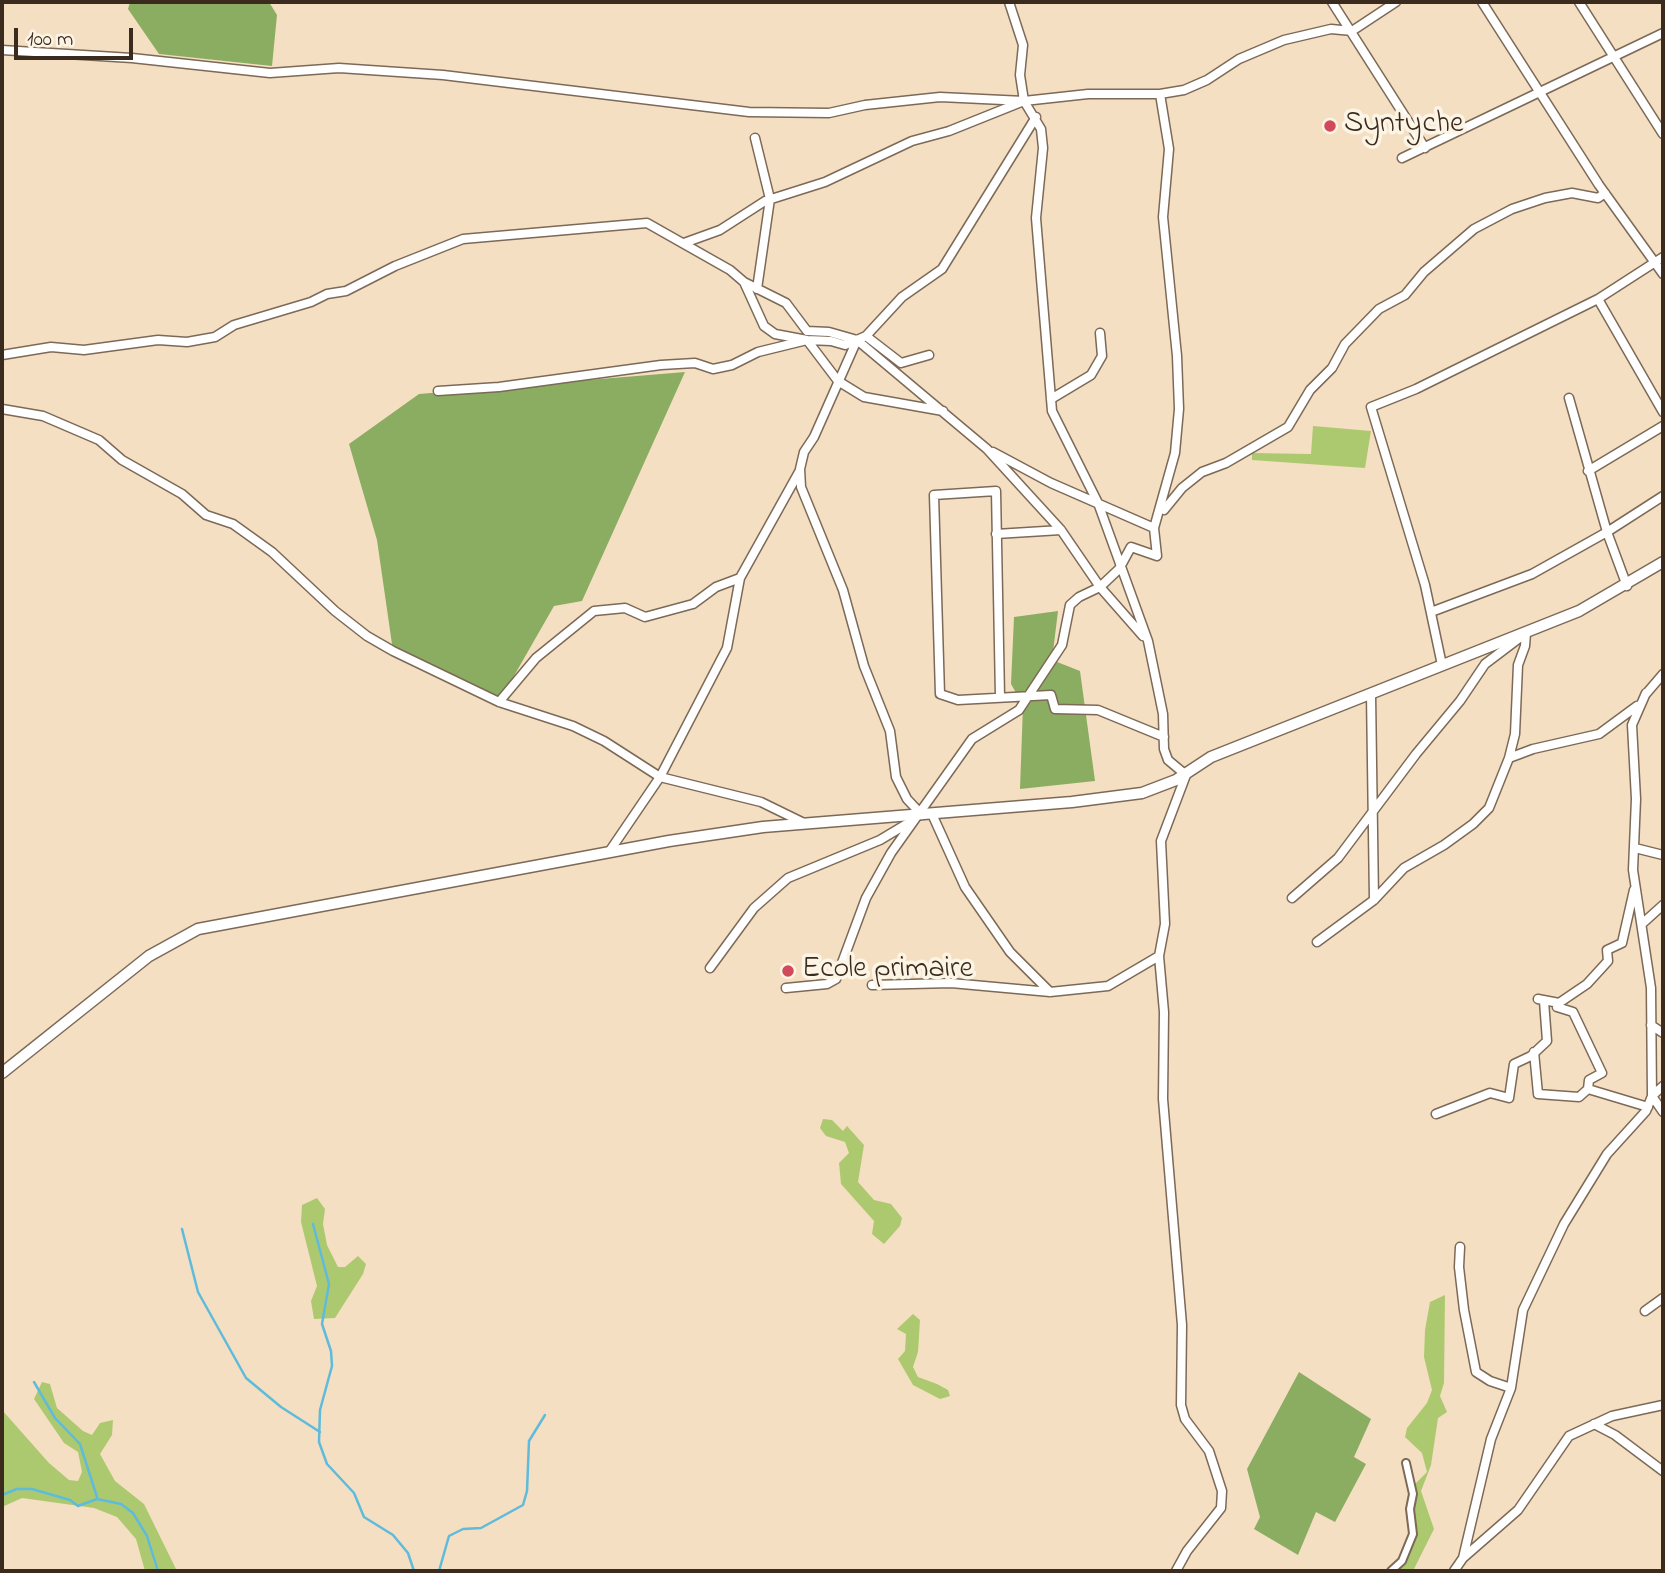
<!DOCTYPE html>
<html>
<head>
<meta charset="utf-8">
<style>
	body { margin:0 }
	#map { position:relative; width:1665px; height:1573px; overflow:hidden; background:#f5dfc2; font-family:"Indie Flower",sans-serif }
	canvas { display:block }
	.frame { position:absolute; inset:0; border:4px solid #3b2a1e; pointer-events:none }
	.scale { position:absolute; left:14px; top:28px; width:119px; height:32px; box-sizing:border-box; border:4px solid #3b2a1e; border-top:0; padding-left:9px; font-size:21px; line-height:24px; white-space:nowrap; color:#3b2a1e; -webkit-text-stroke:5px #fcf5e5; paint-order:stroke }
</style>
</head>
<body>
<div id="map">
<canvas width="1665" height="1573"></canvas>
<div class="frame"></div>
<div class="scale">100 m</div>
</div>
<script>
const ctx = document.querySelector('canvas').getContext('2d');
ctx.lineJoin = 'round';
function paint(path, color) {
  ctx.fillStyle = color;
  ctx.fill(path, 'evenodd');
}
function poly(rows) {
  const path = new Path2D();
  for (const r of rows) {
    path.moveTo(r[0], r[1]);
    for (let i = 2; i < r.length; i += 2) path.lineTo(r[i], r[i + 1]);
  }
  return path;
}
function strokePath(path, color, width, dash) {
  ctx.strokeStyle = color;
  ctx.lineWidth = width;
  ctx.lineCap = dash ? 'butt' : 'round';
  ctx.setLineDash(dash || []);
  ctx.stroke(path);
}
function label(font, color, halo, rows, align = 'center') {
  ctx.font = font + ' "Indie Flower",sans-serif';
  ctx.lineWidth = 7;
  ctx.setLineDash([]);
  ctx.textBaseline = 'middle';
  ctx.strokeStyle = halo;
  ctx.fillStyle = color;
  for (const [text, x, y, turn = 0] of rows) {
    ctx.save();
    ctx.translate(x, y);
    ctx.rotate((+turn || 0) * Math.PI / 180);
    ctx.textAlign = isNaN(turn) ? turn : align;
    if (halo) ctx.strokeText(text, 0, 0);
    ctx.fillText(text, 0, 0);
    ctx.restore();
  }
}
paint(poly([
	[1313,426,1371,431,1365,468,1252,460,1252,453,1311,454],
	[823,1119,832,1120,843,1131,847,1126,864,1145,858,1182,874,1200,891,1204,902,1218,900,1226,884,1244,872,1234,874,1221,841,1184,839,1163,849,1153,845,1142,826,1136,820,1128],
	[317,1198,325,1209,323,1224,327,1245,338,1267,345,1267,358,1256,366,1264,363,1274,335,1318,314,1319,311,1301,317,1286,301,1222,302,1205],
	[1445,1295,1444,1383,1440,1396,1447,1412,1438,1418,1431,1465,1421,1491,1434,1529,1413,1571,1397,1571,1404,1561,1410,1536,1409,1519,1415,1484,1427,1472,1422,1453,1405,1437,1407,1428,1427,1403,1432,1390,1424,1357,1425,1330,1430,1302],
	[913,1314,920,1320,918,1352,913,1367,918,1377,937,1384,948,1390,950,1396,940,1399,913,1385,898,1359,905,1351,906,1334,897,1329],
	[42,1382,50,1384,57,1408,83,1431,92,1435,100,1423,113,1420,112,1435,100,1454,115,1481,144,1504,177,1571,145,1571,136,1539,117,1517,94,1508,22,1498,2,1507,2,1410,49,1463,69,1480,78,1481,82,1472,78,1452,64,1443,34,1399]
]), '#adc96f');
paint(poly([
	[130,2,269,2,277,15,272,66,159,54,128,9],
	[685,372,582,601,554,606,499,702,393,651,377,540,349,444,419,394],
	[1058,611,1052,660,1080,671,1095,781,1020,789,1023,705,1011,684,1014,617],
	[1299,1372,1371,1419,1354,1457,1366,1464,1335,1522,1316,1512,1298,1555,1254,1529,1260,1517,1247,1469]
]), '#8aad62');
strokePath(poly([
	[313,1224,329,1284,322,1324,331,1351,332,1366,320,1410,319,1442,327,1464,354,1493,364,1517,393,1535,408,1553,414,1571],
	[182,1229,198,1292,246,1378,281,1407,320,1432],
	[34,1382,55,1418,80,1444,97,1497],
	[2,1495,17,1489,32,1489,70,1500,78,1506,97,1499,121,1504,133,1513,147,1536,158,1571],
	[439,1571,449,1536,463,1529,481,1528,523,1505,527,1491,529,1441,545,1415]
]), '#5ebbdc', 2.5);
const pedestrian = poly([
	[1391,1571,1402,1561,1413,1534,1410,1509,1413,1494,1406,1463]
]);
const minor = poly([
	[1009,2,1023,45,1020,75,1024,101,1041,129,1043,148,1036,218,1052,411,1098,503,1148,641,1163,714,1164,749,1168,760,1186,775,1161,841,1165,924,1159,956,1164,1012,1163,1099,1182,1325,1181,1405,1185,1419,1209,1451,1222,1491,1221,1508,1187,1551,1176,1571],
	[1332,2,1425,148],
	[1482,2,1599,185,1663,274],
	[1579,2,1663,134],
	[2,50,132,58,270,73,339,68,443,75,749,112,829,113,865,105,940,97,1024,101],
	[755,138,770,199,757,289],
	[1402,158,1663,33],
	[684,243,720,230,765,201,825,182,912,141,949,131,1024,101,1088,94,1160,94,1184,90,1207,80,1239,59,1284,40,1331,29,1352,31,1396,2],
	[744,282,786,303,807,331,829,332,857,340,987,449,1061,530,1100,587,1143,636],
	[1598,299,1663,412],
	[866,336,901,363,929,355],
	[2,355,51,347,84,350,158,340,187,342,215,337,234,325,311,302,327,294,346,291,395,266,463,239,647,223,730,270,744,282,764,326,775,334,807,340,838,381,864,397,943,411],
	[438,391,499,387,661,365,695,363,713,369,732,365,758,352,807,340,831,341,845,345,856,340],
	[1569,398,1607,532,1663,496],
	[1051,399,1091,375,1102,356,1100,333],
	[2,409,43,416,99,440,122,460,182,494,206,515,233,524,272,552,335,611,367,636,393,651,499,702,573,726,604,741,660,777,761,802,804,823],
	[993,452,1051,483,1154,528],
	[1588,471,1663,426],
	[1164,510,1182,488,1202,472,1226,463,1288,427,1310,390,1332,368,1345,344,1379,309,1405,295,1424,272,1474,229,1512,209,1545,198,1572,193,1598,198,1605,193],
	[996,534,1061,530],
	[1431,612,1532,574,1607,532,1627,586],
	[1442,665,1425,585,1371,407,1416,389,1598,299,1663,257],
	[1371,694,1374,900],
	[1645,695,1663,674],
	[1000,697,996,491,934,495,940,694,958,700,1051,695,1055,709,1098,710,1164,737],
	[499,702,536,658,594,611,625,608,645,617,693,604,716,587,740,578],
	[1509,758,1533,749,1599,734,1637,706],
	[932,814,965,887,1010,952,1050,992],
	[922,815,907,799,896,777,890,731,864,666,843,590,801,487,800,469,804,452,814,437,857,340,866,336,902,297,942,269,1036,117],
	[1635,848,1663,855],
	[609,852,660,777,727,648,740,578,799,472],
	[1292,898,1338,858,1416,754,1460,701,1485,664,1522,636],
	[1643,923,1663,905],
	[1317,942,1374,900,1404,868,1444,845,1473,824,1489,808,1509,758,1515,734,1518,665,1525,646,1526,633],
	[710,968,754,908,788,878,880,840,915,819],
	[872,985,951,983,1050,992,1108,986,1159,956],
	[786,988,827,984,836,979,866,898,891,853,972,739,1019,710,1062,645,1070,605,1079,597,1100,587,1119,569,1131,547,1157,556,1154,528,1175,453,1179,409,1177,356,1163,217,1169,149,1160,94],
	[1538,999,1559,1003,1587,984,1608,961,1607,950,1622,943,1634,890],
	[1557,1007,1573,1012,1602,1073,1589,1080,1588,1089],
	[1651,1025,1663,1033],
	[1534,1052,1538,1094,1579,1097,1588,1089,1648,1107],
	[1652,1096,1663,1112],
	[1652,1096,1663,1086],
	[1436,1114,1490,1093,1509,1098,1514,1064,1531,1056,1547,1041,1544,1001],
	[1460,1247,1459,1267,1464,1310,1476,1372,1490,1381,1511,1388],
	[1645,1311,1663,1298],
	[1594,1424,1615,1435,1663,1471],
	[1463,1558,1518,1510,1569,1436,1612,1416,1663,1405],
	[1454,1571,1463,1558,1491,1439,1511,1388,1523,1310,1564,1224,1607,1154,1646,1111,1652,1096,1651,988,1633,870,1636,799,1632,725,1646,693]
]);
const tertiary = poly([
	[2,1073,149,956,198,929,669,841,763,827,1072,802,1142,793,1176,780,1211,757,1579,611,1663,562]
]);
strokePath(pedestrian, '#7c6957', 10);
strokePath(minor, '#7c6957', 11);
strokePath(tertiary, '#7c6957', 13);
strokePath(pedestrian, '#fff', 6);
strokePath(minor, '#fff', 8);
strokePath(tertiary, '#fff', 10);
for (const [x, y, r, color] of [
	[1330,126,7,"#d1495b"],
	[788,971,7,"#d1495b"]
]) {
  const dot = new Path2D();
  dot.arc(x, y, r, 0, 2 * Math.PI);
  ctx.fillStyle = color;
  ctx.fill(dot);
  strokePath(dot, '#fcf5e5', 2.5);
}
label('30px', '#3b2a1e', '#fcf5e5', [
	["Syntyche",1344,126],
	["Ecole primaire",802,971]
], 'left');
</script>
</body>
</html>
